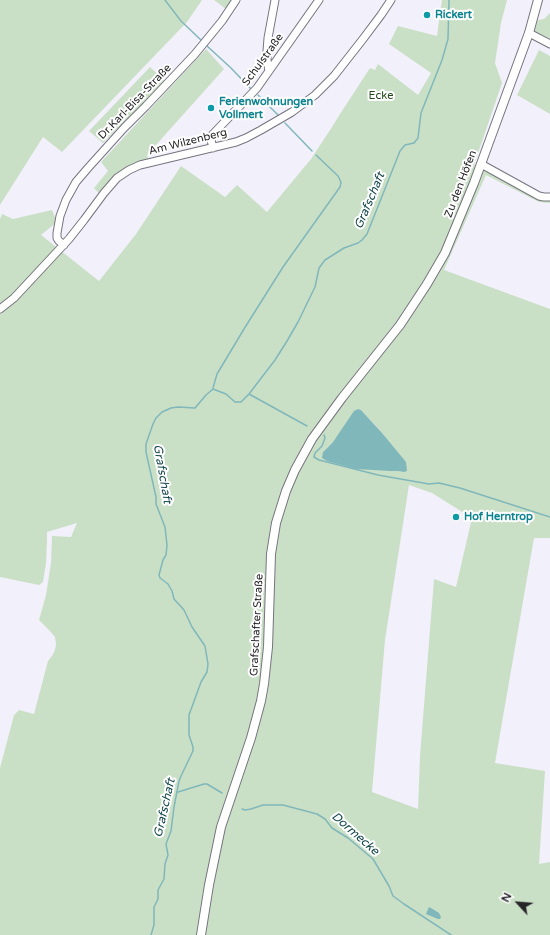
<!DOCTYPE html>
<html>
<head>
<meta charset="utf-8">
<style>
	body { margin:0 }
	#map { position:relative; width:550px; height:935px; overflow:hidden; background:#f2f0fb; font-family:"Varela Round",sans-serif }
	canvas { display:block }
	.north { position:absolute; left:498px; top:883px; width:40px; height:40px; -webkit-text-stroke:3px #fff; paint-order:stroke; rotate:296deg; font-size:11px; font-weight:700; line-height:16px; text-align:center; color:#262529 }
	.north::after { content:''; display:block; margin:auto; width:14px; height:18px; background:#262529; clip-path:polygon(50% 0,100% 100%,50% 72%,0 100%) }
</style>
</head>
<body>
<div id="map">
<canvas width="550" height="935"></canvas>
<div class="north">N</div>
</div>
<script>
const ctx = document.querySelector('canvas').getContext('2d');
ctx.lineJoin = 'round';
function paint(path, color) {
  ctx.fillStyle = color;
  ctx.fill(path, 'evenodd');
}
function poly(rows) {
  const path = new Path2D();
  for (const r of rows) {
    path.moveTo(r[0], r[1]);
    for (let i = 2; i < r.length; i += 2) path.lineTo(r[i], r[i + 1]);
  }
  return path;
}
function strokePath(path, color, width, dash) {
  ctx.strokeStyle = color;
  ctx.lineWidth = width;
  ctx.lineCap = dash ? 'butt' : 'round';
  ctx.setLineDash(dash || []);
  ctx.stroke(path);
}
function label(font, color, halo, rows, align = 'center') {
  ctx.font = font + ' "Varela Round",sans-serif';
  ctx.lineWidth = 4;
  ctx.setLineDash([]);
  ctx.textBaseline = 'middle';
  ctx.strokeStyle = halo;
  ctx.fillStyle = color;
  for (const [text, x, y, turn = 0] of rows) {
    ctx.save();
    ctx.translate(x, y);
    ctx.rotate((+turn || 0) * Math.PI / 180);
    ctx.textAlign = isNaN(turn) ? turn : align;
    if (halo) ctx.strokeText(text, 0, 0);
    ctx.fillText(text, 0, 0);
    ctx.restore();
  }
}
paint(poly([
	[0,0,202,0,187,22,62,152,43,137,0,205],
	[214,0,234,0,226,9],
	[442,0,507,0,501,23,495,63,502,83,474,165,540,200,550,201,550,203,539,202,486,175,444,270,550,309,550,538,534,538,495,763,545,771,539,864,550,862,550,935,0,935,0,768,14,715,19,710,34,714,48,661,52,656,55,650,56,644,55,637,49,630,39,620,46,595,51,563,52,536,71,537,77,523,47,532,47,541,46,563,43,582,39,585,0,577,0,219,2,214,13,219,52,210,57,222,41,235,99,281,136,234,181,166,225,197,237,185,267,212,311,159,332,127,340,114,370,68,375,70,378,64,418,95,431,73,389,44,398,26,437,36],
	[358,409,361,410,382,433,404,472,397,471,390,471,323,452,333,442],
	[409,485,432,493,472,518,456,587,434,579,420,756,418,809,372,792,385,640],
	[550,13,550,41,534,32,538,20,544,19],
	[206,49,224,69,147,155,148,159,138,163,120,172,99,193,94,188,108,171,101,162],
	[539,50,550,56,550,114,517,95],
	[150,67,165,81,103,143,89,131]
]), '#cae0c6');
paint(poly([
	[358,409,361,410,382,433,406,462,407,471,404,472,397,471,390,471,356,469,327,461,322,458,323,452,333,442,354,411],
	[429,907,431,908,439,913,441,917,440,919,438,919,426,914]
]), '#80b7bb');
strokePath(poly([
	[165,0,181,21,202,41],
	[207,46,231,68,251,89],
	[258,95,278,115],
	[285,123,312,151],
	[213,388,217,374,244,329,283,267,340,187,341,182,338,176,316,155],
	[249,394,307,426],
	[324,435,325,438,322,446,315,453,314,457,319,460,378,475,429,484,439,483,460,488,550,517],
	[178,792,204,784,207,784,222,793],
	[242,809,245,810,251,809,263,805,283,805,317,814,325,819,332,828,348,838,373,859,389,886,393,896,404,904,451,935],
	[151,935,154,925,154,907,158,899,158,890,164,879,165,864,168,855,166,844,171,831,174,807,179,781,181,776,193,751,193,747,189,735,189,715,201,682,207,672,208,664,205,646,192,627,184,610,174,599,172,591,168,584,160,578,159,575,163,560,166,555,167,545,165,527,156,504,156,497,146,452,146,444,153,424,156,418,162,412,171,408,178,407,195,408,206,395,213,389,226,394,235,402,241,402,249,394,275,360,287,341,298,322,315,287,319,268,325,260,344,248,358,243,362,240,367,234,400,151,405,145,414,143,418,138,421,113,442,60,448,39,449,0]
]), '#80b7bb', 1.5);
const minor = poly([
	[529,33,550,44],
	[269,71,267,60,267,51,268,38,275,0],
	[213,148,211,140,213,134,257,88,319,0],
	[481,164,539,196,544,197,550,197],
	[64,245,59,241,57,238,57,233,60,216,66,200,76,182,88,168,124,128,146,106,195,54,222,21,236,0],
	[0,309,14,298,69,239,84,220,104,193,117,178,129,170,140,165,236,142,246,138,261,130,292,112,315,95,334,76,363,39,381,15,391,0]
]);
const tertiary = poly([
	[201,935,209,885,221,827,251,738,261,701,264,684,268,647,271,554,276,523,286,491,295,470,312,439,342,398,400,325,427,284,445,253,474,183,529,33,538,0]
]);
strokePath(minor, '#76747e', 9);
strokePath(tertiary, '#76747e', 10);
strokePath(minor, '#fff', 7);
strokePath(tertiary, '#fff', 8);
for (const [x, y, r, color] of [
	[427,15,4,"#0f9aa8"],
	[211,108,4,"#0f9aa8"],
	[456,517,4,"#0f9aa8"]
]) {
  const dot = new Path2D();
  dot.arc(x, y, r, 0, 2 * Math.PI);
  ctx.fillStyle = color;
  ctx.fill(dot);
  strokePath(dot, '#fff', 1.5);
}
label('bold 11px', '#0d838f', '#fff', [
	["Rickert",435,15],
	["Ferienwohnungen",219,102],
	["Vollmert",219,115],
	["Hof Herntrop",464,517]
], 'left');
label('11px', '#262529', '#fff', [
	["Schulstraße",263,60,-54],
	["Dr.Karl-Bisa-Straße",135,102,-46],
	["Am Wilzenberg",188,142,-14],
	["Zu den Höfen",461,184,-69],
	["Grafschafter Straße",257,625,-87]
]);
label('11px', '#21491b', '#fff', [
	["Ecke",381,96]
]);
label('italic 12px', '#16484c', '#fff', [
	["Grafschaft",370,201,-67],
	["Grafschaft",162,474,80],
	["Grafschaft",165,808,-77],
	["Dormecke",355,834,41]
]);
</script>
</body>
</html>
